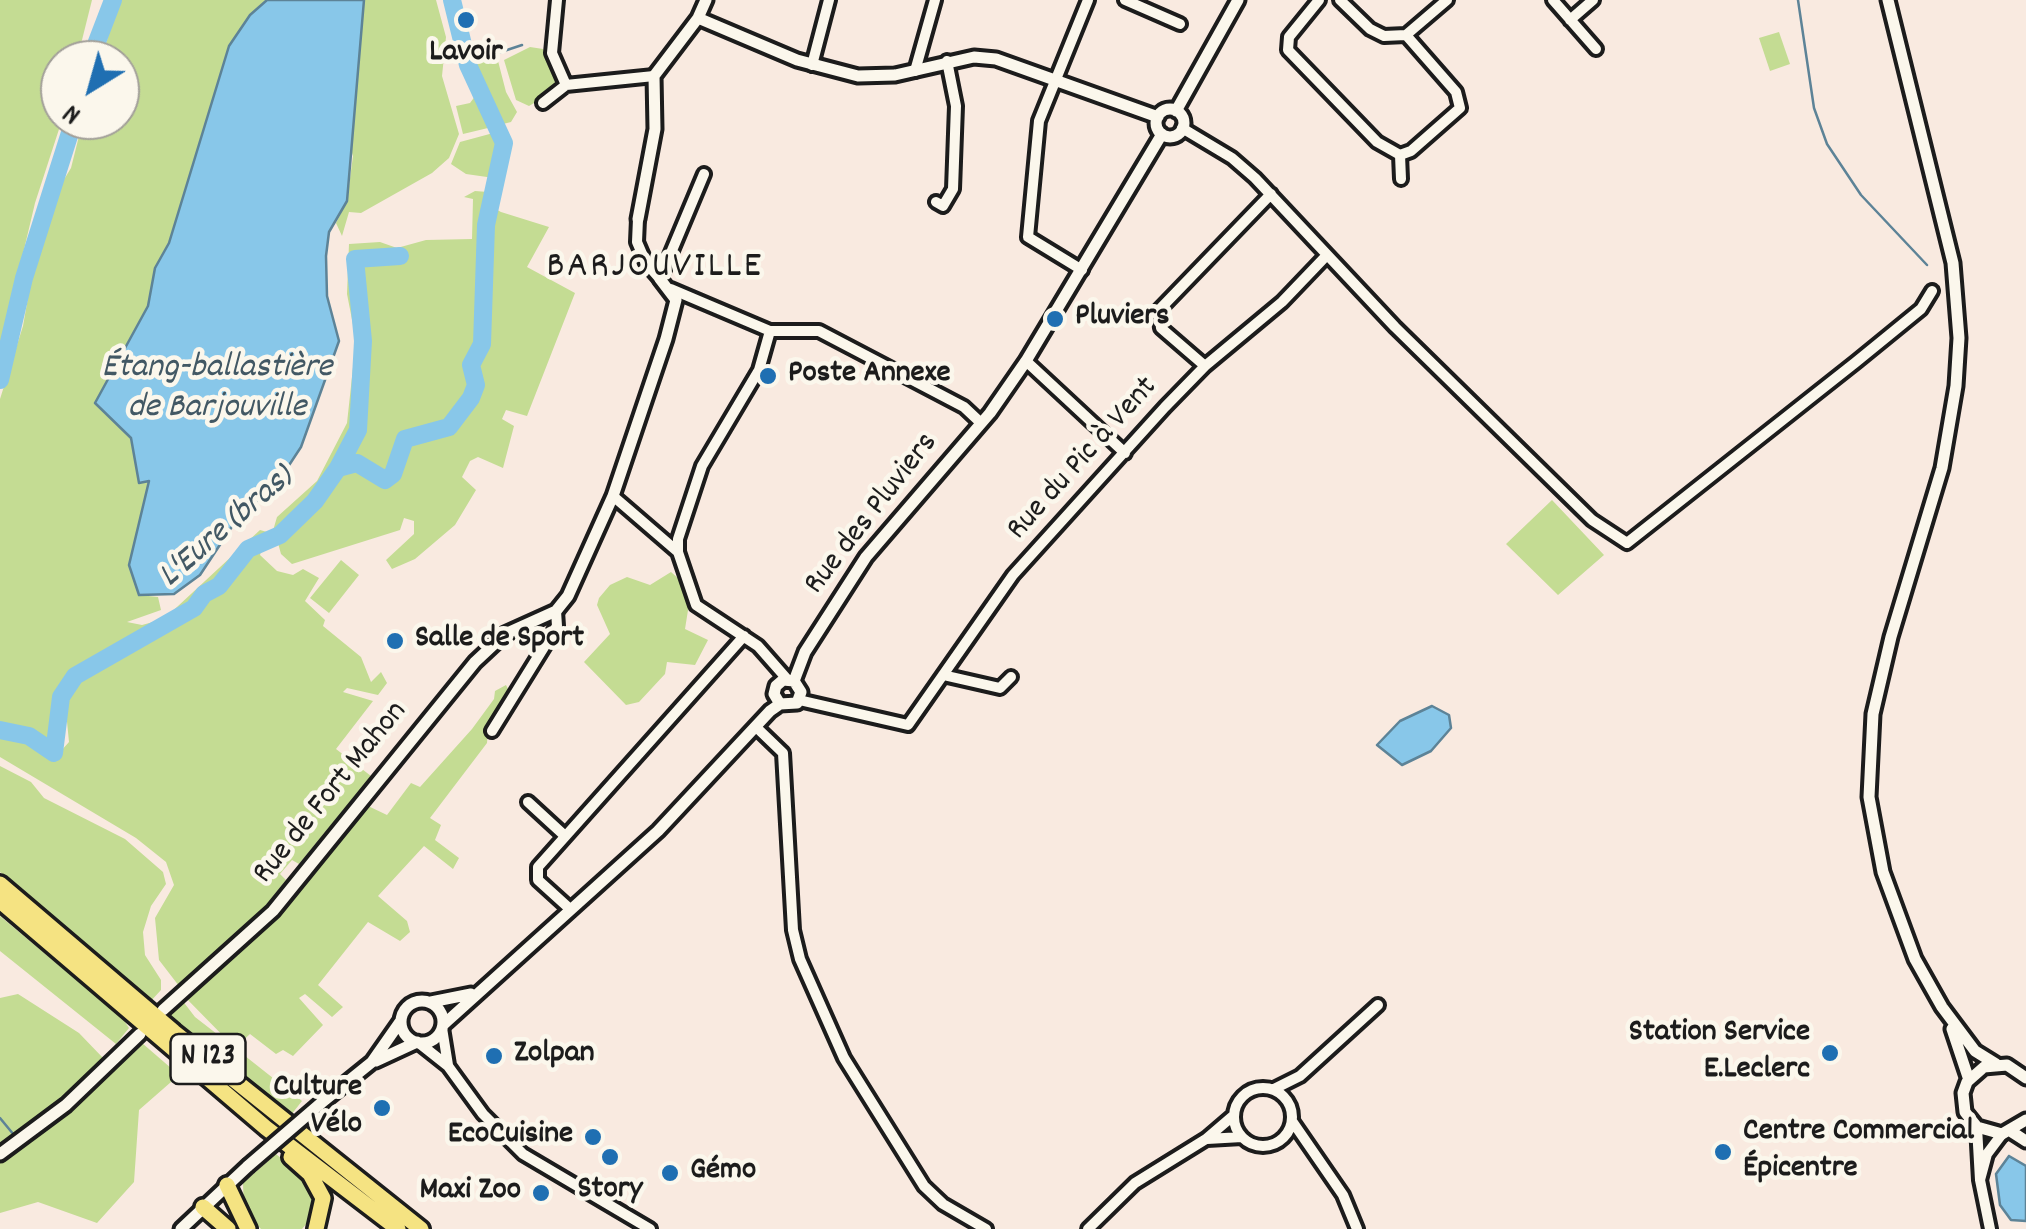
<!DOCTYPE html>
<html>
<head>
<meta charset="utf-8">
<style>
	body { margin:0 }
	#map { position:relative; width:2026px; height:1229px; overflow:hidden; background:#f9eae0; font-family:Dekko,sans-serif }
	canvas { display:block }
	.north { position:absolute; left:40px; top:40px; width:100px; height:100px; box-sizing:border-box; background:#fbf7ec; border:2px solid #a29f99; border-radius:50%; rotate:217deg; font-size:28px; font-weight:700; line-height:40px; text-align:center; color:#1c1c1c }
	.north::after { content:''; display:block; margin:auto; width:35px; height:45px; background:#1f6fb2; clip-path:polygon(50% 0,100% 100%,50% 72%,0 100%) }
</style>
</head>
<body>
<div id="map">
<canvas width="2026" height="1229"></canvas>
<div class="north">N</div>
</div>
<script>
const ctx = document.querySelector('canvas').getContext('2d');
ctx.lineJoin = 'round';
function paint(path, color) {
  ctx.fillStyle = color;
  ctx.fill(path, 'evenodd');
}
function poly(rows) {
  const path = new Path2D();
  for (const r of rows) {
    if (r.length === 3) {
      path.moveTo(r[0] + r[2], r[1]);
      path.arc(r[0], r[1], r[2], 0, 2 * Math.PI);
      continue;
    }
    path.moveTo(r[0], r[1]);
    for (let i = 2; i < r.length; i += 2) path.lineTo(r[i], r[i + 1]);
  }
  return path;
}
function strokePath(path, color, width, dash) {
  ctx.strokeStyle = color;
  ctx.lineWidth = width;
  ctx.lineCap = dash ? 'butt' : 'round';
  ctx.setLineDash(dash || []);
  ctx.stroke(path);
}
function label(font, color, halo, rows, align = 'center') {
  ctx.font = font + ' Dekko,sans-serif';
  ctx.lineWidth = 9;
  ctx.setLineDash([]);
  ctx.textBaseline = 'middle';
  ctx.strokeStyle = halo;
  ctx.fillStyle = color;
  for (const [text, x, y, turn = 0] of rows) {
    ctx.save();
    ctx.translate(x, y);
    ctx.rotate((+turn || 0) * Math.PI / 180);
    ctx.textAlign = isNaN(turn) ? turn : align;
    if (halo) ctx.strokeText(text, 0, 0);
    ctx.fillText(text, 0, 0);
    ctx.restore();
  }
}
paint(poly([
	[0,0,92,0,77,60,60,60,62,120,35,203,0,351],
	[119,0,267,0,250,15,169,243,155,268,148,306,95,403,130,437,139,483,149,481,129,565,139,595,158,597,161,610,127,622,142,625,164,619,260,530,267,532,260,555,277,571,293,575,303,569,319,578,305,601,325,620,323,626,361,657,371,682,381,672,387,683,378,695,347,688,343,692,373,701,336,749,371,776,299,864,292,860,280,874,286,880,256,918,179,986,159,960,155,918,174,885,166,862,136,838,0,757,0,399,23,326,36,252,57,191,71,168,83,120,120,120,120,60,101,60],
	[63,681,69,742,52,761,37,742,47,738,56,724],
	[364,0,436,0,446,37,442,76,459,134,449,158,432,173,361,213,349,212,342,236,336,223,347,201,353,156,349,144],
	[1779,32,1790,64,1770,71,1759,38],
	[530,47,543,49,561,87,529,106,516,100,504,60],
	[497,57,506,92,517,112,511,122,503,124,474,64],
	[476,95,488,128,463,134,456,106,470,103],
	[497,132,494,178,466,174,451,164,460,142],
	[475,191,488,192,488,205,501,212,549,227,527,267,575,293,527,416,506,410,502,419,514,426,503,468,478,457,470,461,462,477,476,490,455,525,415,559,392,569,386,560,414,534,414,521,404,518,400,530,292,564,281,554,278,543,286,532,272,534,277,517,317,481,347,423,356,340,347,294,349,244,380,242,397,248,426,240,472,239,473,199,464,197],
	[1552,500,1604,555,1558,595,1506,544],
	[341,560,359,575,329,613,310,598],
	[671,572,679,579,689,604,685,629,708,640,695,665,667,662,665,674,639,702,626,705,584,662,610,634,597,605,599,598,610,585,627,577,650,585],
	[506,685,511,695,488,730,487,743,430,818,441,825,435,840,459,858,453,869,424,846,378,896,407,921,410,932,400,941,368,922,318,985,343,1007,332,1017,305,994,299,998,323,1025,293,1056,283,1050,276,1054,250,1034,235,1048,302,1101,291,1115,166,1013,182,1000,195,1017,235,1048,182,994,279,912,366,805,387,815,411,783,420,787,472,729,494,699,495,691],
	[0,766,31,782,44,798,125,839,163,872,166,884,151,906,143,932,145,955,161,980,161,990,149,1003,0,872],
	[0,916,123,1019,129,1028,116,1044,0,951],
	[18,994,79,1033,104,1059,74,1091,0,1145,0,998],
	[142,1043,179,1075,139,1110,134,1182,97,1223,38,1202,0,1213,0,1159,53,1122],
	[276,1154,304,1177,314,1199,313,1216,302,1229,261,1229,244,1212,243,1183]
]), '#c4dc93');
const water = poly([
	[267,0,364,0,347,201,329,232,326,256,327,296,339,341,301,447,278,482,237,519,200,575,174,594,139,595,129,565,149,481,139,483,131,438,95,403,148,306,155,268,169,243,229,46,250,15,267,0],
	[1432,706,1449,715,1451,728,1431,751,1402,765,1377,745,1400,721,1432,706],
	[2009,1156,2026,1166,2026,1221,2011,1220,2000,1205,1996,1174,2009,1156]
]);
paint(water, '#88c7e9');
strokePath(water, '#5d8397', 2.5);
strokePath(poly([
	[1798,0,1814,108,1827,144,1861,195,1927,265],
	[468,63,522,45],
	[0,1118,14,1135]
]), '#5d8397', 2.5);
strokePath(poly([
	[90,60,113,0],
	[0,380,24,278,74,120],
	[338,468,358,430,363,341,355,259,400,256],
	[0,730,29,736,54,753,61,697,75,676,194,608,204,594,219,586,248,549,280,535,315,501,338,468,357,463,385,480,393,474,405,439,449,427,471,398,476,385,471,365,482,344,486,225,504,143,468,65,452,0]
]), '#88c7e9', 18);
const minor = poly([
	[557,0,552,53,566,85],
	[1125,0,1180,24],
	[1319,0,1289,37,1288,50,1377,142,1400,155,1411,151,1460,108,1456,92,1406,35],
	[1340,0,1370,29,1384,36,1406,35,1447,0],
	[1553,0,1596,49],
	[1570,20,1593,0],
	[812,65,829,0],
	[915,71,935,0],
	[543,103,566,85,654,76],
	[1182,128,1232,158,1255,178,1395,327,1592,520,1627,543,1856,362,1921,309,1932,291],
	[1400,155,1401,179],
	[936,202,943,206,953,189,956,106,947,61],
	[638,219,637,242,646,263,660,279,704,174],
	[1082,270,1028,237,1039,121,1088,0],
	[671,289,770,331,819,331,964,407,981,423],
	[770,331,759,370,702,466,678,539,678,552,696,605,758,646,787,679],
	[1026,361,1125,453],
	[1205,366,1161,328,1159,310,1271,194],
	[613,496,678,552],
	[943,675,1000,688,1011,677],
	[799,700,908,725,1013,575,1165,407,1205,366,1282,302,1327,255],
	[756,727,783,753,793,930,800,959,844,1058,924,1186,943,1204,986,1229],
	[492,731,557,626,556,611],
	[528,802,565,836],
	[570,909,538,880,538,867,744,636],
	[442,1028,448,1065],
	[419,1043,448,1066,483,1114,523,1154,650,1229],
	[1263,1117,29],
	[1274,1089,1300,1076,1378,1005],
	[1292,1121,1343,1195,1357,1229],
	[1977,1127,1980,1180,1987,1154,2002,1134],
	[1207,1139,1242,1137],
	[1980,1180,1990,1229],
	[1088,1229,1135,1183,1206,1139,1234,1115]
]);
const tertiary = poly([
	[1888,0,1953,263,1959,338,1956,386,1942,468,1891,637,1873,714,1869,797,1883,872,1915,959,1942,1007,1975,1051,1996,1064],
	[698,18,797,60,858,76,895,75,974,57,996,59,1158,117],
	[1170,123,14],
	[1176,111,1238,0],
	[638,219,655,129,654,76,698,18,706,0],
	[794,681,805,652,866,557,990,413,1026,361,1162,134],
	[422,1022,21],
	[431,1002,471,994],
	[163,1010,273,911,475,662,505,634,556,611,568,596,613,496,666,339,676,300,660,279],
	[443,1025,658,831,770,711,780,704,797,703,801,692,794,681,783,680,776,686,774,694,780,704],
	[1952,1029,1969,1080],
	[376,1061,417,1042],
	[2026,1078,2007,1065,1984,1067,1967,1082,1963,1093,1965,1112,1977,1127,2002,1134,2026,1120],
	[320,1104,372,1062,400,1022],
	[2012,1132,2026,1141],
	[0,1154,66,1105,140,1034],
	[181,1229,248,1166]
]);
const primary = poly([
	[0,884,174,1032,421,1229],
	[0,901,266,1128,398,1229],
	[291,1157,310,1174,323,1198,316,1229],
	[227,1185,248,1229],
	[203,1207,228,1229]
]);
strokePath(minor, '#1c1c1c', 18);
strokePath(tertiary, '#1c1c1c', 19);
strokePath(primary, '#1c1c1c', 22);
strokePath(minor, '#fbf7ec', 10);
strokePath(tertiary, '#fbf7ec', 11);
strokePath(primary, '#f5e382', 15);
const tertiaryBridge = poly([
	[248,1166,320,1104]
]);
strokePath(tertiaryBridge, '#1c1c1c', 19, []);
strokePath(tertiaryBridge, '#fbf7ec', 11);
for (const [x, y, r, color] of [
	[466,20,10,"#1f6fb2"],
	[1055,319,10,"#1f6fb2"],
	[768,376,10,"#1f6fb2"],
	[395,641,10,"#1f6fb2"],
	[1830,1053,10,"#1f6fb2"],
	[494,1056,10,"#1f6fb2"],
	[382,1108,10,"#1f6fb2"],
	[593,1137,10,"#1f6fb2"],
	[1723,1152,10,"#1f6fb2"],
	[610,1157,10,"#1f6fb2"],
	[670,1173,10,"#1f6fb2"],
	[541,1193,10,"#1f6fb2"]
]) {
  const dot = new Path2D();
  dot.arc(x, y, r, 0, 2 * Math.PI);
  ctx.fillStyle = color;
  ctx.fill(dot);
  strokePath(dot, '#fbf7ec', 4);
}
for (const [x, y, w] of [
	[208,1059,75]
]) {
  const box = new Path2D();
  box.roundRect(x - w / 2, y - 25, w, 50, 8);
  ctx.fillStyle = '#fbf7ec';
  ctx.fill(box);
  strokePath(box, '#1c1c1c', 2.5);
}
label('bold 30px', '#1c1c1c', null, [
	["N 123",208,1059]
]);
label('bold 32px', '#1c1c1c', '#fbf7ec', [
	["Lavoir",466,55,"center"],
	["Pluviers",1075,319],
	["Poste Annexe",788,376],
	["Salle de Sport",415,641],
	["Station Service",1810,1035,"right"],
	["E.Leclerc",1810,1072,"right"],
	["Zolpan",514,1056],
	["Culture",362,1090,"right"],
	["Vélo",362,1127,"right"],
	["Centre Commercial",1743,1134],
	["Épicentre",1743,1171],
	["EcoCuisine",573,1137,"right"],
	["Gémo",690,1173],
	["Story",610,1192,"center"],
	["Maxi Zoo",521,1193,"right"]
], 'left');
label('32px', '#1c1c1c', '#fbf7ec', [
	["Rue du Pic à Vent",1084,460,-48],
	["Rue des Pluviers",873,515,-52],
	["Rue de Fort Mahon",332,794,-51]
]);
label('italic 35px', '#425864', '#fbf7ec', [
	["Étang-ballastière",217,370],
	["de Barjouville",217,410],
	["L'Eure (bras)",228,529,-41]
]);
ctx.letterSpacing = '2.5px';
label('38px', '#1c1c1c', '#fbf7ec', [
	["BARJOUVILLE",655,270]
]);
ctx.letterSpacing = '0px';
</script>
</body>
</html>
